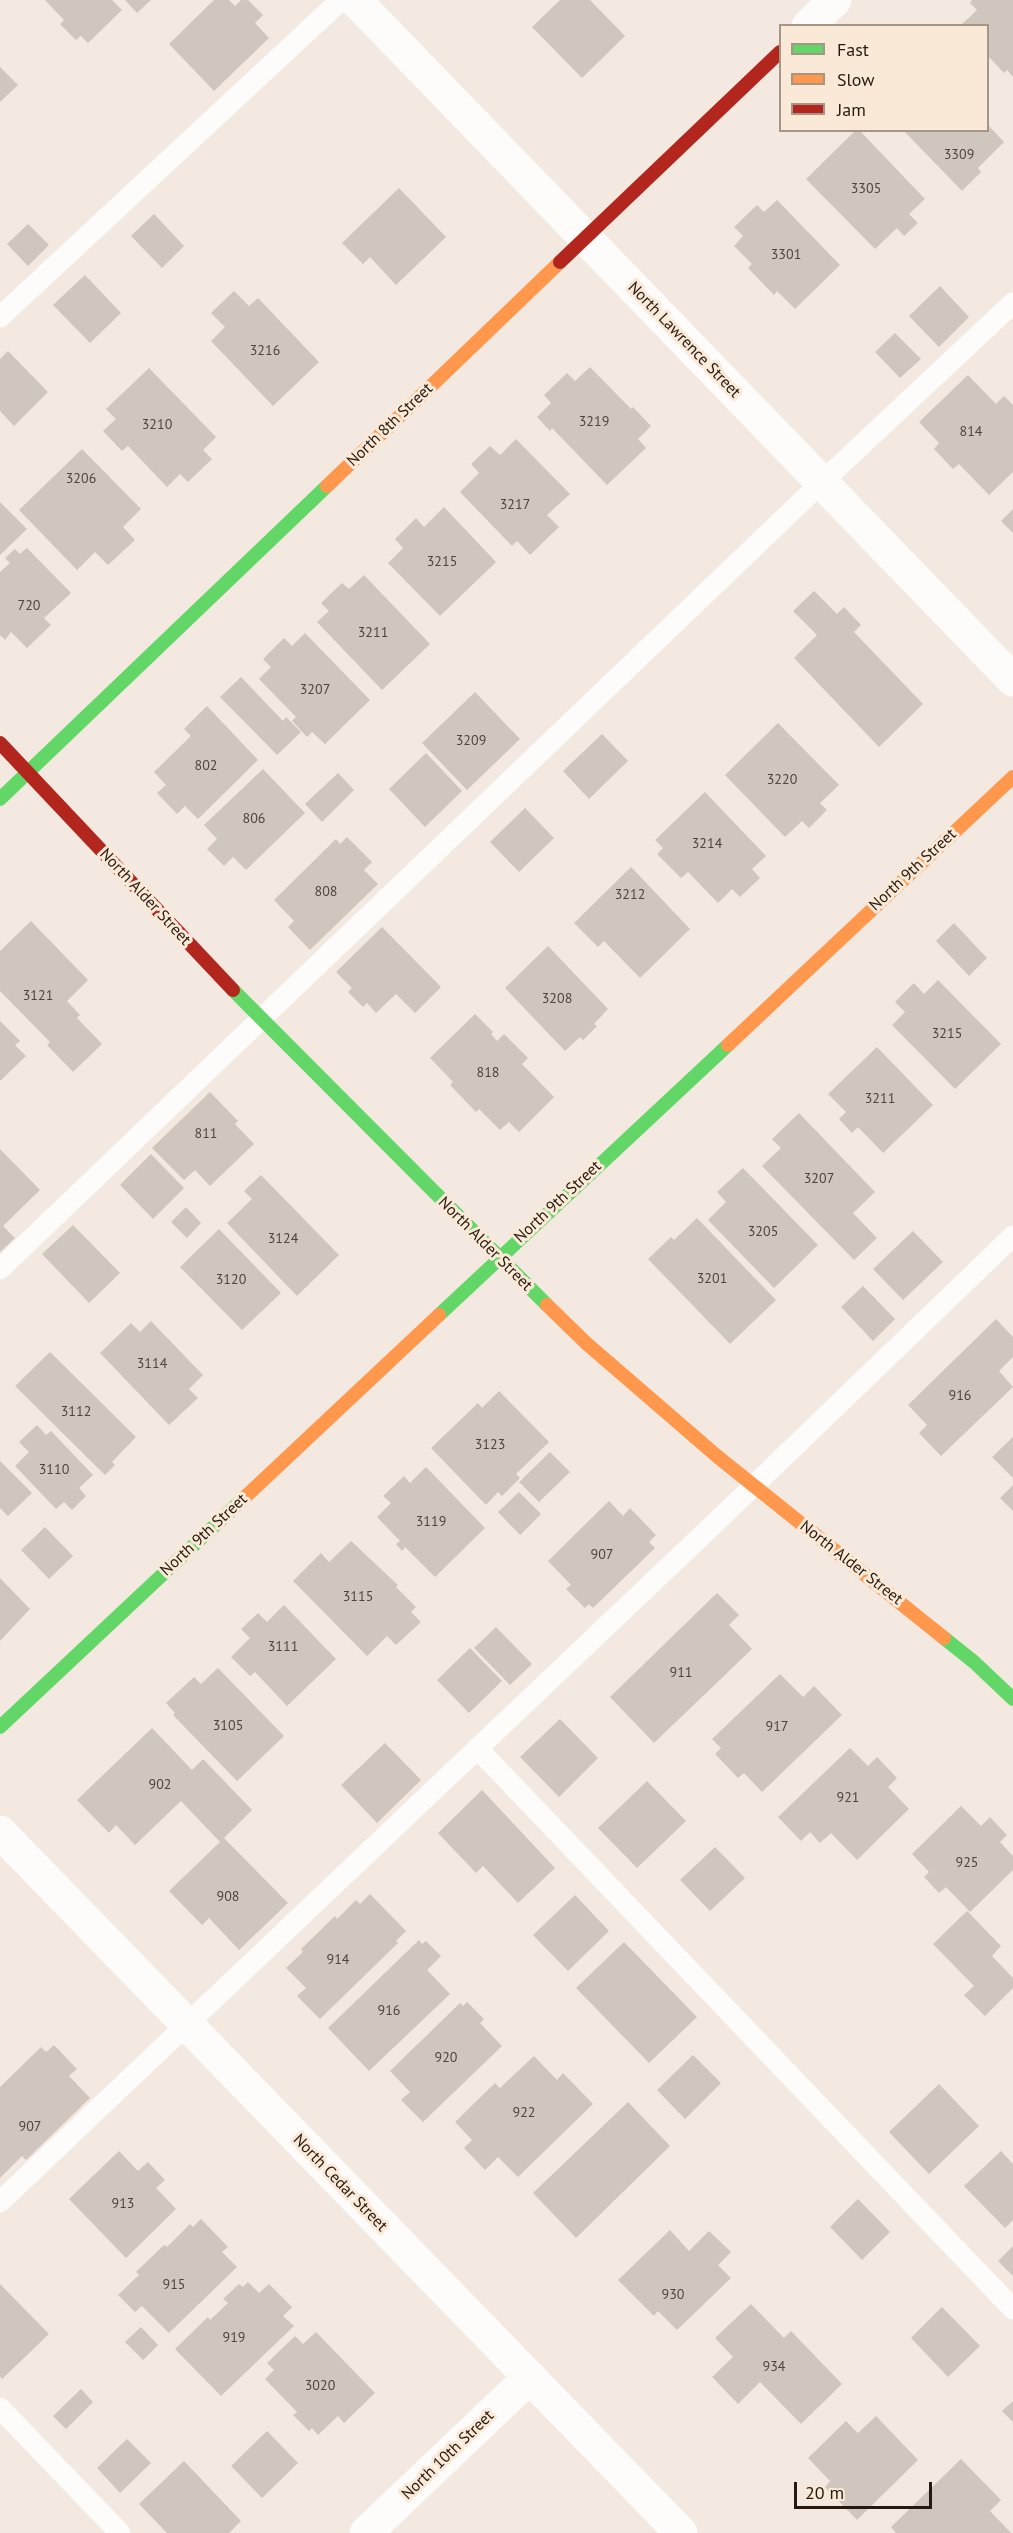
<!DOCTYPE html>
<html>
<head>
<meta charset="utf-8">
<style>
	body { margin:0 }
	#map { position:relative; width:1013px; height:2533px; overflow:hidden; background:#f3e9e0; font-family:"PT Sans",sans-serif }
	canvas { display:block }
	.legend { position:absolute; left:779px; top:24px; width:210px; height:108px; box-sizing:border-box; background:#fbe9d8; border:2px solid #a59688; margin:0; padding:8px 10px; list-style:none; font-size:18px; color:#251a10 }
	.legend li { display:flex; align-items:center; gap:12px; height:30px }
	.legend b { width:30px; border:2px solid #a59688 }
	.scale { position:absolute; left:794px; top:2482px; width:138px; height:27px; box-sizing:border-box; border:3px solid #251a10; border-top:0; padding-left:8px; font-size:18px; line-height:21px; white-space:nowrap; color:#251a10; -webkit-text-stroke:4px #fbe9d8; paint-order:stroke }
</style>
</head>
<body>
<div id="map">
<canvas width="1013" height="2533"></canvas>
<ul class="legend">
<li><b style="height:8px;background:#63d668"></b>Fast</li>
<li><b style="height:8px;background:#ff974d"></b>Slow</li>
<li><b style="height:8px;background:#b3261e"></b>Jam</li>
</ul>
<div class="scale">20 m</div>
</div>
<script>
const ctx = document.querySelector('canvas').getContext('2d');
ctx.lineJoin = 'round';
function paint(path, color) {
  ctx.fillStyle = color;
  ctx.fill(path, 'evenodd');
}
function poly(rows) {
  const path = new Path2D();
  for (const r of rows) {
    path.moveTo(r[0], r[1]);
    for (let i = 2; i < r.length; i += 2) path.lineTo(r[i], r[i + 1]);
  }
  return path;
}
function strokePath(path, color, width, dash) {
  ctx.strokeStyle = color;
  ctx.lineWidth = width;
  ctx.lineCap = dash ? 'butt' : 'round';
  ctx.setLineDash(dash || []);
  ctx.stroke(path);
}
function label(font, color, halo, rows, align = 'center') {
  ctx.font = font + ' "PT Sans",sans-serif';
  ctx.lineWidth = 6;
  ctx.setLineDash([]);
  ctx.textBaseline = 'middle';
  ctx.strokeStyle = halo;
  ctx.fillStyle = color;
  for (const [text, x, y, turn = 0] of rows) {
    ctx.save();
    ctx.translate(x, y);
    ctx.rotate((+turn || 0) * Math.PI / 180);
    ctx.textAlign = isNaN(turn) ? turn : align;
    if (halo) ctx.strokeText(text, 0, 0);
    ctx.fillText(text, 0, 0);
    ctx.restore();
  }
}
paint(poly([
	[45,0,112,0,122,10,88,43,81,36,76,40,60,24,64,20],
	[125,0,151,0,137,13],
	[214,0,229,0,235,6,241,0,248,0,263,15,255,23,269,38,214,91,169,44],
	[560,0,590,0,625,36,582,78,532,27],
	[972,0,1013,0,1013,77,1007,70,1004,73,988,56,988,26,960,26,977,10,970,3],
	[0,67,18,85,0,102],
	[988,125,1004,142,978,168,981,172,962,191,903,130,988,130],
	[856,130,859,130,925,199,909,214,918,223,904,236,897,228,875,249,806,179],
	[399,188,446,237,396,285,370,257,363,264,342,243],
	[777,200,840,265,795,309,777,291,774,295,748,268,752,264,734,246,743,236,734,227,757,205,764,212],
	[154,214,184,246,162,268,131,236],
	[28,224,49,245,28,266,7,244],
	[85,275,121,313,90,343,53,305],
	[940,286,969,317,939,347,909,316],
	[234,291,249,306,258,298,319,362,273,406,211,341,225,327,211,313],
	[895,333,921,359,900,378,875,352],
	[8,351,48,392,14,426,0,411,0,359],
	[590,367,631,409,633,407,651,426,638,439,646,448,607,485,552,428,550,431,537,417,551,403,544,395,567,373,575,381],
	[149,368,216,437,203,450,212,459,188,482,180,474,167,487,128,446,122,451,103,431,116,419,106,409],
	[968,375,996,404,1004,396,1013,405,1013,472,989,495,959,464,953,469,934,449,939,443,919,422],
	[516,439,570,494,547,515,559,527,530,555,517,541,512,546,460,492,479,473,471,464,490,446,500,455],
	[82,449,141,509,123,527,135,540,108,565,95,552,77,570,19,510],
	[0,502,27,529,0,555],
	[444,507,496,562,440,616,388,563,403,548,395,539,416,518,424,527],
	[1013,509,1013,533,1001,521],
	[27,548,71,593,44,618,51,625,27,648,11,632,5,640,0,635,0,572,10,563,5,558,15,549,20,554],
	[364,575,430,644,382,690,317,622,329,611,321,603,342,583,349,589],
	[814,591,837,614,844,607,861,625,854,632,923,704,879,747,794,658,817,635,793,611],
	[305,633,370,700,325,744,312,732,307,737,292,721,296,717,259,679,271,667,263,659,284,638,292,646],
	[241,677,283,721,286,717,301,732,277,755,220,697],
	[475,692,520,739,467,790,422,743],
	[207,706,258,760,198,819,185,806,177,814,157,793,166,785,154,772,191,736,184,729],
	[778,723,839,785,820,803,827,810,809,828,802,821,785,837,725,775],
	[602,734,628,761,589,799,563,771],
	[426,753,462,791,425,827,389,789],
	[263,769,305,813,246,870,233,857,224,866,207,849,217,839,204,825],
	[338,773,354,790,322,822,305,804],
	[705,792,766,856,752,869,760,878,740,897,732,889,718,903,688,872,681,878,657,854,663,848,655,840],
	[525,808,554,838,519,872,490,842],
	[347,837,372,862,364,870,378,884,310,950,288,927,294,921,274,900,336,839,340,844],
	[631,867,690,929,640,978,604,941,598,947,574,923],
	[31,921,88,980,67,1001,80,1015,77,1018,102,1044,73,1072,47,1045,50,1042,0,991,0,951],
	[954,923,987,958,969,976,936,941],
	[382,927,441,987,415,1013,396,994,376,1013,367,1003,363,1007,348,992,352,988,336,972],
	[548,946,608,1009,594,1024,597,1026,583,1040,580,1037,565,1051,505,988],
	[938,980,1001,1044,955,1089,892,1025,905,1012,895,1002,914,983,924,994],
	[475,1014,493,1032,491,1034,497,1041,504,1034,528,1058,522,1064,554,1097,519,1132,509,1122,500,1130,479,1109,476,1112,450,1085,453,1082,430,1058],
	[0,1021,20,1041,15,1045,26,1056,0,1081],
	[877,1047,933,1105,883,1153,858,1127,852,1133,839,1119,846,1112,828,1094],
	[210,1092,238,1121,235,1124,254,1144,210,1186,195,1170,184,1180,152,1148],
	[799,1113,875,1192,853,1213,877,1238,854,1260,762,1166,781,1148,772,1139],
	[0,1149,40,1190,3,1226,15,1238,0,1252],
	[151,1154,184,1188,153,1219,120,1185],
	[743,1168,818,1245,774,1288,708,1220,726,1202,717,1192],
	[261,1175,339,1255,297,1296,227,1223,252,1199,244,1191],
	[186,1207,201,1223,187,1238,171,1222],
	[697,1218,776,1300,730,1344,648,1259,671,1237,674,1240],
	[73,1225,120,1273,89,1303,42,1254],
	[219,1229,281,1293,242,1330,180,1267],
	[913,1231,943,1262,903,1300,873,1269],
	[863,1286,895,1319,873,1341,841,1307],
	[996,1319,1013,1337,1013,1357,999,1371,1013,1387,941,1456,919,1433,927,1425,908,1405],
	[151,1321,203,1375,189,1389,198,1398,169,1425,100,1353,131,1323,140,1332],
	[50,1352,136,1437,112,1462,115,1465,105,1475,15,1386],
	[499,1391,549,1442,516,1474,520,1478,502,1496,498,1492,486,1505,431,1448,478,1403,482,1408],
	[37,1425,46,1435,51,1431,93,1475,79,1488,86,1496,72,1510,64,1502,56,1509,15,1466,29,1452,19,1442],
	[1013,1437,1013,1478,992,1457],
	[550,1452,570,1472,539,1502,519,1482],
	[0,1461,32,1493,8,1516,0,1508],
	[426,1467,485,1528,435,1577,405,1547,402,1551,396,1544,400,1541,377,1517,391,1503,383,1496,404,1476,410,1483],
	[1013,1485,1013,1511,1000,1498],
	[519,1492,541,1514,520,1535,498,1512],
	[609,1501,623,1516,630,1508,656,1535,649,1542,655,1548,593,1608,589,1604,585,1608,566,1589,571,1585,548,1561],
	[45,1527,73,1556,49,1579,21,1550],
	[351,1541,398,1585,396,1587,416,1607,411,1612,421,1622,396,1645,387,1636,367,1656,293,1581,321,1553,329,1562],
	[0,1578,30,1609,0,1641],
	[717,1593,739,1615,729,1625,752,1649,654,1743,610,1697],
	[284,1605,336,1659,287,1706,255,1672,250,1676,231,1657,250,1638,241,1629,258,1613,267,1622],
	[496,1627,532,1664,510,1685,474,1648],
	[470,1648,502,1681,469,1713,437,1680],
	[218,1668,284,1736,237,1781,173,1715,175,1713,166,1703,194,1677,201,1684],
	[780,1674,803,1697,814,1686,842,1715,762,1792,744,1773,738,1778,715,1754,721,1748,712,1739],
	[560,1719,598,1758,559,1797,520,1757],
	[152,1728,192,1770,203,1759,252,1810,224,1838,288,1903,239,1950,209,1918,202,1925,169,1891,220,1842,181,1801,135,1845,116,1825,109,1833,77,1800],
	[385,1743,421,1780,377,1823,341,1785],
	[850,1748,868,1766,877,1757,897,1778,888,1787,909,1809,857,1860,831,1833,820,1843,810,1832,801,1841,778,1817],
	[647,1781,686,1821,637,1868,598,1828],
	[482,1790,555,1868,518,1903,483,1866,476,1873,438,1833],
	[961,1806,981,1826,990,1817,1007,1835,1000,1842,1013,1856,1013,1870,970,1912,946,1887,939,1893,924,1877,929,1872,912,1854],
	[715,1847,745,1878,710,1911,680,1880],
	[370,1894,406,1931,396,1941,398,1943,320,2019,297,1996,306,1988,286,1968,303,1952,301,1949,335,1916,337,1919,356,1900,360,1904],
	[575,1895,609,1931,568,1971,533,1935],
	[967,1911,1001,1946,992,1956,1013,1978,1013,1988,985,2016,964,1995,974,1986,933,1944],
	[419,1940,422,1944,426,1941,441,1956,427,1970,450,1994,369,2071,328,2028],
	[624,1942,697,2017,649,2063,576,1988],
	[467,2002,484,2019,480,2023,502,2046,423,2122,401,2100,410,2092,390,2071,460,2003,463,2006],
	[54,2045,77,2069,69,2076,90,2098,26,2160,22,2156,0,2178,0,2087,41,2047,46,2052],
	[693,2055,721,2083,685,2119,657,2090],
	[534,2056,557,2080,563,2073,593,2104,518,2177,498,2157,485,2170,464,2148,472,2140,455,2122,495,2083,500,2088],
	[939,2084,979,2126,929,2174,889,2132],
	[628,2102,670,2146,576,2238,533,2193],
	[119,2151,138,2171,148,2162,165,2180,156,2188,176,2209,126,2258,69,2199],
	[1001,2151,1013,2164,1013,2220,1005,2228,964,2186],
	[858,2199,890,2232,862,2260,830,2227],
	[201,2219,228,2247,222,2252,237,2267,169,2333,142,2306,135,2312,118,2295,139,2275,136,2272,164,2245,167,2247,190,2224,193,2227],
	[670,2230,689,2251,709,2231,731,2252,718,2265,731,2278,677,2330,658,2311,654,2316,618,2280],
	[1013,2246,1013,2276,998,2261],
	[248,2282,259,2293,269,2284,292,2307,283,2316,294,2326,221,2396,175,2349,208,2317,210,2320,228,2303,223,2299,239,2284,243,2287],
	[0,2284,49,2334,2,2379,0,2376],
	[751,2304,784,2338,791,2331,842,2384,801,2424,760,2382,738,2404,712,2377,733,2357,715,2338],
	[942,2307,980,2346,948,2377,911,2338],
	[141,2327,158,2345,143,2360,125,2342],
	[316,2332,375,2393,344,2423,338,2416,318,2435,312,2428,309,2431,293,2415,297,2412,265,2379,274,2370,267,2363,295,2336,303,2344],
	[81,2389,93,2402,66,2429,53,2416],
	[1013,2401,1013,2422,1002,2411],
	[876,2416,918,2460,857,2520,825,2487,830,2481,808,2458,846,2421,858,2433],
	[267,2431,298,2463,262,2498,231,2466],
	[127,2439,151,2463,120,2493,97,2468],
	[961,2459,1001,2500,990,2511,1011,2533,896,2533,891,2527],
	[184,2461,241,2521,229,2533,167,2533,139,2504]
]), '#cfc6bd');
strokePath(poly([
	[0,317,341,0],
	[0,1269,822,482,1013,303],
	[477,1748,1013,2309],
	[0,2202,715,1523,1013,1236],
	[0,2408,120,2533]
]), '#fdfcfa', 21);
strokePath(poly([
	[355,0,1013,680],
	[808,26,835,0],
	[0,1832,681,2533],
	[366,2533,530,2377]
]), '#fdfcfa', 33);
strokePath(poly([
	[0,799,327,486],
	[233,990,547,1305],
	[439,1315,728,1045],
	[944,1638,974,1662,1013,1699],
	[0,1727,243,1499]
]), '#63d668', 14);
strokePath(poly([
	[327,486,560,262],
	[728,1045,1013,777],
	[547,1305,586,1343,718,1457,944,1638],
	[243,1499,439,1315]
]), '#ff974d', 14);
strokePath(poly([
	[560,262,780,52],
	[0,743,233,990]
]), '#b3261e', 14);
label('14px', '#50453b', null, [
	["3309",959,155],
	["3305",866,189],
	["3301",786,255],
	["3216",265,351],
	["3219",594,422],
	["3210",157,425],
	["814",971,432],
	["3206",81,479],
	["3217",515,505],
	["3215",442,562],
	["720",29,606],
	["3211",373,633],
	["3207",315,690],
	["3209",471,741],
	["802",206,766],
	["3220",782,780],
	["806",254,819],
	["3214",707,844],
	["808",326,892],
	["3212",630,895],
	["3121",38,996],
	["3208",557,999],
	["3215",947,1034],
	["818",488,1073],
	["3211",880,1099],
	["811",206,1134],
	["3207",819,1179],
	["3205",763,1232],
	["3124",283,1239],
	["3201",712,1279],
	["3120",231,1280],
	["3114",152,1364],
	["916",960,1396],
	["3112",76,1412],
	["3123",490,1445],
	["3110",54,1470],
	["3119",431,1522],
	["907",602,1555],
	["3115",358,1597],
	["3111",283,1647],
	["911",681,1673],
	["3105",228,1726],
	["917",777,1727],
	["902",160,1785],
	["921",848,1798],
	["925",967,1863],
	["908",228,1897],
	["914",338,1960],
	["916",389,2011],
	["920",446,2058],
	["922",524,2113],
	["907",30,2127],
	["913",123,2204],
	["915",174,2285],
	["930",673,2295],
	["919",234,2338],
	["934",774,2367],
	["3020",320,2386]
]);
label('16px', '#251a10', '#fbe9d8', [
	["North Lawrence Street",684,340,46],
	["North 8th Street",390,425,-44],
	["North 9th Street",913,870,-43],
	["North Alder Street",145,897,47],
	["North 9th Street",558,1202,-43],
	["North Alder Street",485,1244,45],
	["North 9th Street",204,1535,-43],
	["North Alder Street",851,1563,38],
	["North Cedar Street",340,2183,46],
	["North 10th Street",448,2455,-44]
]);
</script>
</body>
</html>
